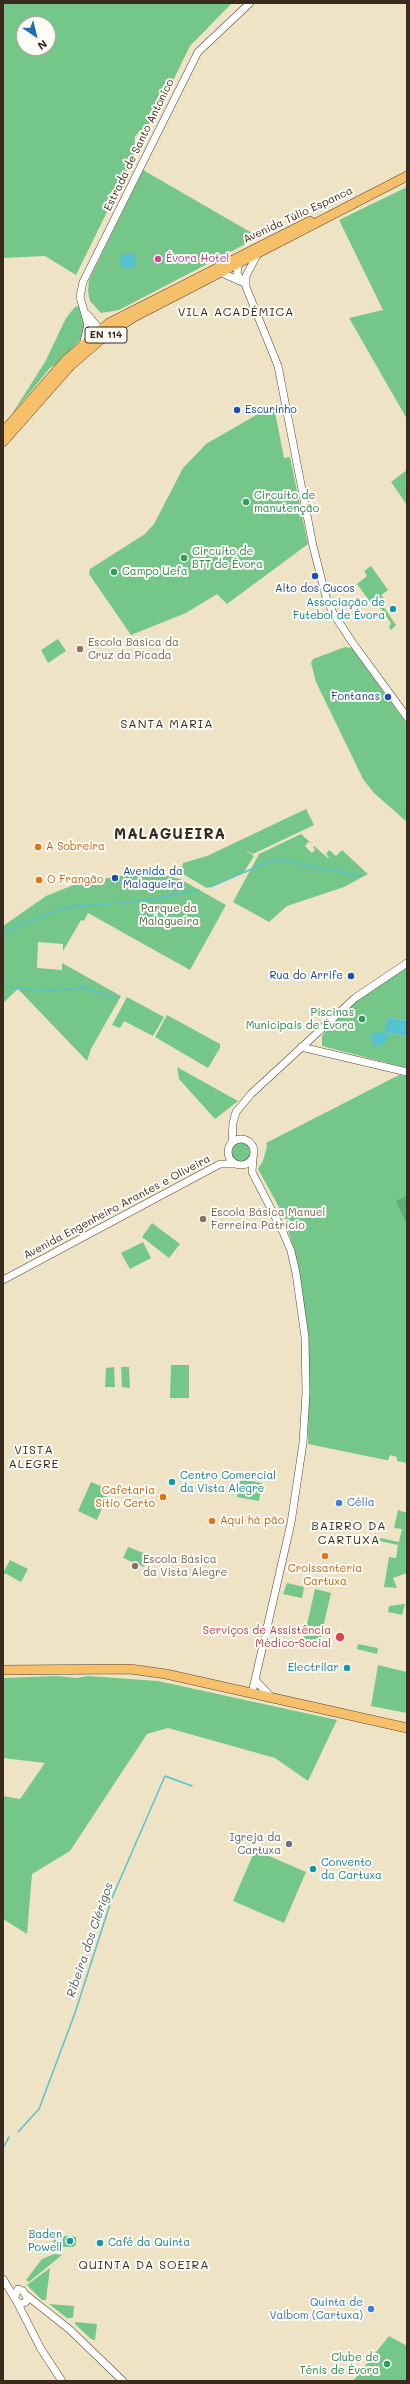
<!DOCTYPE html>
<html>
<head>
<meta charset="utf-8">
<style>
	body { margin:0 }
	#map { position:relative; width:410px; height:2384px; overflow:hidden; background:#efe3c5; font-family:Mali,sans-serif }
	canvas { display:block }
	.frame { position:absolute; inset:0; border:4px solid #3b2a1e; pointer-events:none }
	.north { position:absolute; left:16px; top:16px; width:40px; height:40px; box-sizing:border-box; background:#fdfcf7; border:1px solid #afa8a0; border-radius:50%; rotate:145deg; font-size:11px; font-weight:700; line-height:16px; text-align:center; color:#3b2a1e }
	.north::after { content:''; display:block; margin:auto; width:14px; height:18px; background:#1f6fb2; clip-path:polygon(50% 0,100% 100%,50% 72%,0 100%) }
</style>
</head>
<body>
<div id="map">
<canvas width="410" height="2384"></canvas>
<div class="frame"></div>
<div class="north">N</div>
</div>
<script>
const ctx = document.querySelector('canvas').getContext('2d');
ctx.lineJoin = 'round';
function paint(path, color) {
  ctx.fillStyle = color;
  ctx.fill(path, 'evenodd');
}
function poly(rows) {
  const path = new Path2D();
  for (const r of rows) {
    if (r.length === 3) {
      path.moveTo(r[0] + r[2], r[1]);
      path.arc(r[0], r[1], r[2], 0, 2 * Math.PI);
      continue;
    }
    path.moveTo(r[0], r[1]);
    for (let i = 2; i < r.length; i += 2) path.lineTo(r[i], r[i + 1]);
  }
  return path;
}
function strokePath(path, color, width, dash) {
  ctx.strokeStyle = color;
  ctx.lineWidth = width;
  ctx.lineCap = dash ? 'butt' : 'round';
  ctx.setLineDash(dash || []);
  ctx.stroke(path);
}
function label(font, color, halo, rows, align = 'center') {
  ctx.font = font + ' Mali,sans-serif';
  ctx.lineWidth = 4;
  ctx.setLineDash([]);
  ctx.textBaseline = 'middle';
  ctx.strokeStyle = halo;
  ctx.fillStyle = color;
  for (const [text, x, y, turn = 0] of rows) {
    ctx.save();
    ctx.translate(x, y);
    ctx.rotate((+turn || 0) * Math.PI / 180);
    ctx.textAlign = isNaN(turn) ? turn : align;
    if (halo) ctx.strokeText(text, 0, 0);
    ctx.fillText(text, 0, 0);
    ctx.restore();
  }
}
paint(poly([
	[3,3,232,3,190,46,154,119,135,136,134,157,76,275,45,256,3,258],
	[24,24,48,24,48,48,24,48],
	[143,170,259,237,119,310,101,313,90,301,88,291,89,280],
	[407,187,407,419,349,318,383,310,339,220],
	[79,306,84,321,84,330,81,339,57,364,50,368,12,414,45,362,66,318,75,307],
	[270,407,275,412,284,458,290,457,308,544,227,604,217,594,186,613,131,635,89,574,90,569,145,534,154,524,183,468,206,444],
	[407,470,407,505,391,482],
	[371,566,388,590,381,595,385,600,381,603,396,625,391,630,389,627,391,623,377,603,373,606,357,584,367,576,364,571],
	[58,639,66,651,48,663,41,650],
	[345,647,352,648,407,724,407,822,374,793,363,779,316,682,311,663,313,659],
	[306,809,314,825,253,854,245,850,254,856,244,872,207,888,181,873,183,863,207,856],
	[301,834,311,843,308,842,305,846,312,853,315,850,313,847,314,846,328,858,329,857,326,854,329,850,336,856,342,850,368,874,344,887,287,906,269,922,233,902,259,854],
	[154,873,180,879,226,905,190,970,88,913,84,921,81,920,63,951,63,944,38,942,37,968,62,970,62,963,121,996,91,1049,87,1061,18,989,3,1003,3,926,46,896,76,884,130,874],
	[407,967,407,1021,388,1017,385,1032,407,1036,407,1068,322,1046,322,1036,331,1024,358,999],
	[127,997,164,1017,153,1036,124,1021,120,1028,112,1025],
	[167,1015,220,1044,220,1048,208,1068,155,1037],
	[177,1067,238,1101,215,1119,179,1079],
	[399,1075,407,1076,407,1463,397,1461,397,1457,390,1455,388,1460,386,1460,308,1444,309,1344,298,1263,288,1230,291,1229,258,1169,263,1161,267,1146,266,1143],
	[241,1152,10],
	[152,1223,180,1244,169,1258,142,1237],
	[143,1242,151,1258,130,1269,121,1253],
	[171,1365,189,1365,189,1398,170,1398],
	[114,1367,115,1387,105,1387,106,1368],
	[121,1367,129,1367,130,1388,122,1387],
	[240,1479,262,1483,259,1501,237,1497],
	[91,1482,110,1490,97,1520,78,1511],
	[398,1510,407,1513,407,1573,393,1578,397,1588,384,1587,389,1557,396,1558,398,1545,380,1541,380,1538,399,1542,402,1529,394,1528],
	[128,1547,149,1555,144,1567,123,1558],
	[10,1560,28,1569,21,1582,5,1573,3,1578,3,1573],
	[287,1583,304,1587,302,1598,283,1594],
	[315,1589,331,1593,319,1645,303,1642],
	[405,1604,402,1615,388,1612,389,1606],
	[358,1644,378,1648,377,1654,357,1649],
	[378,1665,407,1672,407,1713,371,1706],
	[57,1676,76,1678,88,1676,158,1681,337,1720,308,1781,275,1758,168,1728,147,1734,70,1851,32,1874,27,1934,3,1919,3,1796,20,1799,45,1763,3,1758,3,1678],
	[255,1850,306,1872,284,1923,233,1901],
	[54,2235,76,2237,76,2245,73,2247,53,2247],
	[54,2254,62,2255,29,2282,26,2280,42,2259],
	[50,2268,46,2300,42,2300,27,2285],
	[49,2304,74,2306,73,2318,67,2318],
	[75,2322,97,2324,95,2340,91,2339,75,2324],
	[389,2336,407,2346,407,2381,353,2381]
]), '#75c789');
paint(poly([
	[407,1196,407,1225,396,1201]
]), '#60ac75');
paint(poly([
	[128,261,8],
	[388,1017,407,1021,407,1036,384,1032],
	[377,1032,390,1035,385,1043,379,1046,373,1045,371,1035]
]), '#56c2cf');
strokePath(poly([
	[210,887,275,859,360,876],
	[3,935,10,929,53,912,71,907,143,901,199,890],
	[3,987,49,991,82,987,115,998],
	[18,2132,39,2109,75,2013,112,1898,165,1776,192,1786],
	[3,2148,9,2137]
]), '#56c2cf', 1.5);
const tertiary = poly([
	[257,255,246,276,246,287,278,366,313,546,326,597,333,613,352,642,407,717],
	[239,261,237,273,241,281],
	[222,273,242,282],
	[87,314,97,326,96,336],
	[102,334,93,330,88,325,80,297,83,282,198,52,250,3],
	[83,345,88,325],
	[301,1047,407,1072],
	[241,1152,13],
	[232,1142,233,1123,236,1112,251,1094,355,998,407,963],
	[3,1280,220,1164,235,1164],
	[257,1682,271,1697],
	[252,1693,291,1523,303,1443,306,1393,305,1337,296,1273,291,1251,283,1232,252,1172,253,1158],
	[3,2279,17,2302,21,2304,26,2302,27,2298,23,2291,18,2289,15,2296],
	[26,2295,69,2329,123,2381],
	[17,2302,41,2349,62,2381]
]);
const primary = poly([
	[3,432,66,360,109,323,310,221],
	[3,442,71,365,106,335,134,317,407,176],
	[3,1670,130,1669,166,1674,407,1728]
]);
strokePath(tertiary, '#564637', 8);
strokePath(primary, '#564637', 10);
strokePath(tertiary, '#fff', 7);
strokePath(primary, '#f6c06b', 9);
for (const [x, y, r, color] of [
	[158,259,4,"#d1479c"],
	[237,410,4,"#1a4fb4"],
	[246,502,4,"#2e9e5b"],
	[184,558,4,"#2e9e5b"],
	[114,572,4,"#2e9e5b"],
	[315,576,4,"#1a4fb4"],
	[393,609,4,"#0f9aa8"],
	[80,649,4,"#8d6e63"],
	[388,697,4,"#1a4fb4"],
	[38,847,4,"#e8710a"],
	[115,878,4,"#1a4fb4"],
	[39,880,4,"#e8710a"],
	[351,976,4,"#1a4fb4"],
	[362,1019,4,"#2e9e5b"],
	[203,1219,4,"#8d6e63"],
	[172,1482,4,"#0f9aa8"],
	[163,1497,4,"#e8710a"],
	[339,1503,4,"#3f7fe0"],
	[212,1521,4,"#e8710a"],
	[325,1556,4,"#e8710a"],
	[135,1566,4,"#8d6e63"],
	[340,1637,5,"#e0444e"],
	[347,1668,4,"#0f9aa8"],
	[289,1844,4,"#6b7280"],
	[313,1869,4,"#0f9aa8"],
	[70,2241,4,"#0f9aa8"],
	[100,2243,4,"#0f9aa8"],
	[371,2309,4,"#3f7fe0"],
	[387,2364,4,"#2e9e5b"]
]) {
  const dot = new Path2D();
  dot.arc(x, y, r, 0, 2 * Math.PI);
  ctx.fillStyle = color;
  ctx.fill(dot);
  strokePath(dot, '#fdfcf7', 1.5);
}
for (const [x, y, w] of [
	[106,335,42]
]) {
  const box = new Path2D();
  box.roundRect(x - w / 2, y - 8, w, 16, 3);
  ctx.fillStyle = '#fdfcf7';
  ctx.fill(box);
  strokePath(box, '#3b2a1e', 1);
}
label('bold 10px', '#3b2a1e', null, [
	["EN 114",106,335]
]);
label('11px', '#3b2a1e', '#fdfcf7', [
	["Estrada de Santo Antonico",139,145,-64],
	["Avenida Túlio Espanca",298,215,-25],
	["Avenida Engenheiro Arantes e Oliveira",117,1207,-28]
]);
label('11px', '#b23c85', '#fdfcf7', [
	["Évora Hotel",166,259]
], 'left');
label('11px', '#164399', '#fdfcf7', [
	["Escurinho",245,410],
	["Alto dos Cucos",315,589,"center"],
	["Fontanas",380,697,"right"],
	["Avenida da",123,872],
	["Malagueira",123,885],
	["Rua do Arrife",343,976,"right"]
], 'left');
label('11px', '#27864d', '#fdfcf7', [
	["Circuito de",254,496],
	["manutenção",254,509],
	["Circuito de",192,552],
	["BTT de Évora",192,565],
	["Campo Uefa",122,572],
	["Piscinas",354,1013,"right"],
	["Municipais de Évora",354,1026,"right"],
	["Clube de",379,2358,"right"],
	["Ténis de Évora",379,2371,"right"]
], 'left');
label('11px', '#0d838f', '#fdfcf7', [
	["Associação de",385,603],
	["Futebol de Évora",385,616],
	["Centro Comercial",180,1476,"left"],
	["da Vista Alegre",180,1489,"left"],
	["Electrilar",339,1668],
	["Convento",321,1863,"left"],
	["da Cartuxa",321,1876,"left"],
	["Baden",62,2235],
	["Powell",62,2248],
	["Café da Quinta",108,2243,"left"]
], 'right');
label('11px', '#785e54', '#fdfcf7', [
	["Escola Básica da",88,643],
	["Cruz da Picada",88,656],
	["Escola Básica Manuel",211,1213],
	["Ferreira Patrício",211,1226],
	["Escola Básica",143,1560],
	["da Vista Alegre",143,1573]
], 'left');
label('11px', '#c56008', '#fdfcf7', [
	["A Sobreira",46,847],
	["O Frangão",47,880],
	["Cafetaria",155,1491,"right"],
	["Sítio Certo",155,1504,"right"],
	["Aqui há pão",220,1521],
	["Croissanteria",325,1569,"center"],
	["Cartuxa",325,1582,"center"]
], 'left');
label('11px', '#4f6143', '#fdfcf7', [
	["Parque da",169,909],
	["Malagueira",169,922]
]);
label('11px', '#366cbe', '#fdfcf7', [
	["Célia",347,1503],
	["Quinta de",363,2303,"right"],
	["Valbom (Cartuxa)",363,2316,"right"]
], 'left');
label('11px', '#be3a42', '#fdfcf7', [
	["Serviços de Assistência",331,1631],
	["Médico-Social",331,1644]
], 'right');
label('11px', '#5b616d', '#fdfcf7', [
	["Igreja da",281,1838],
	["Cartuxa",281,1851]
], 'right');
ctx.letterSpacing = '1px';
label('12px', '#3b2a1e', '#fdfcf7', [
	["VILA ACADÉMICA",236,312],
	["SANTA MARIA",167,724],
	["VISTA",34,1450],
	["ALEGRE",34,1464],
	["BAIRRO DA",349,1526],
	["CARTUXA",349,1540],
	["QUINTA DA SOEIRA",144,2265]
]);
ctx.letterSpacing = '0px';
label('italic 12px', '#445f5c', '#fdfcf7', [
	["Ribeira dos Clérigos",90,1940,-71]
]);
ctx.letterSpacing = '1px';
label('bold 15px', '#3b2a1e', '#fdfcf7', [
	["MALAGUEIRA",170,834]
]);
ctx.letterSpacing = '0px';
</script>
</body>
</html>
